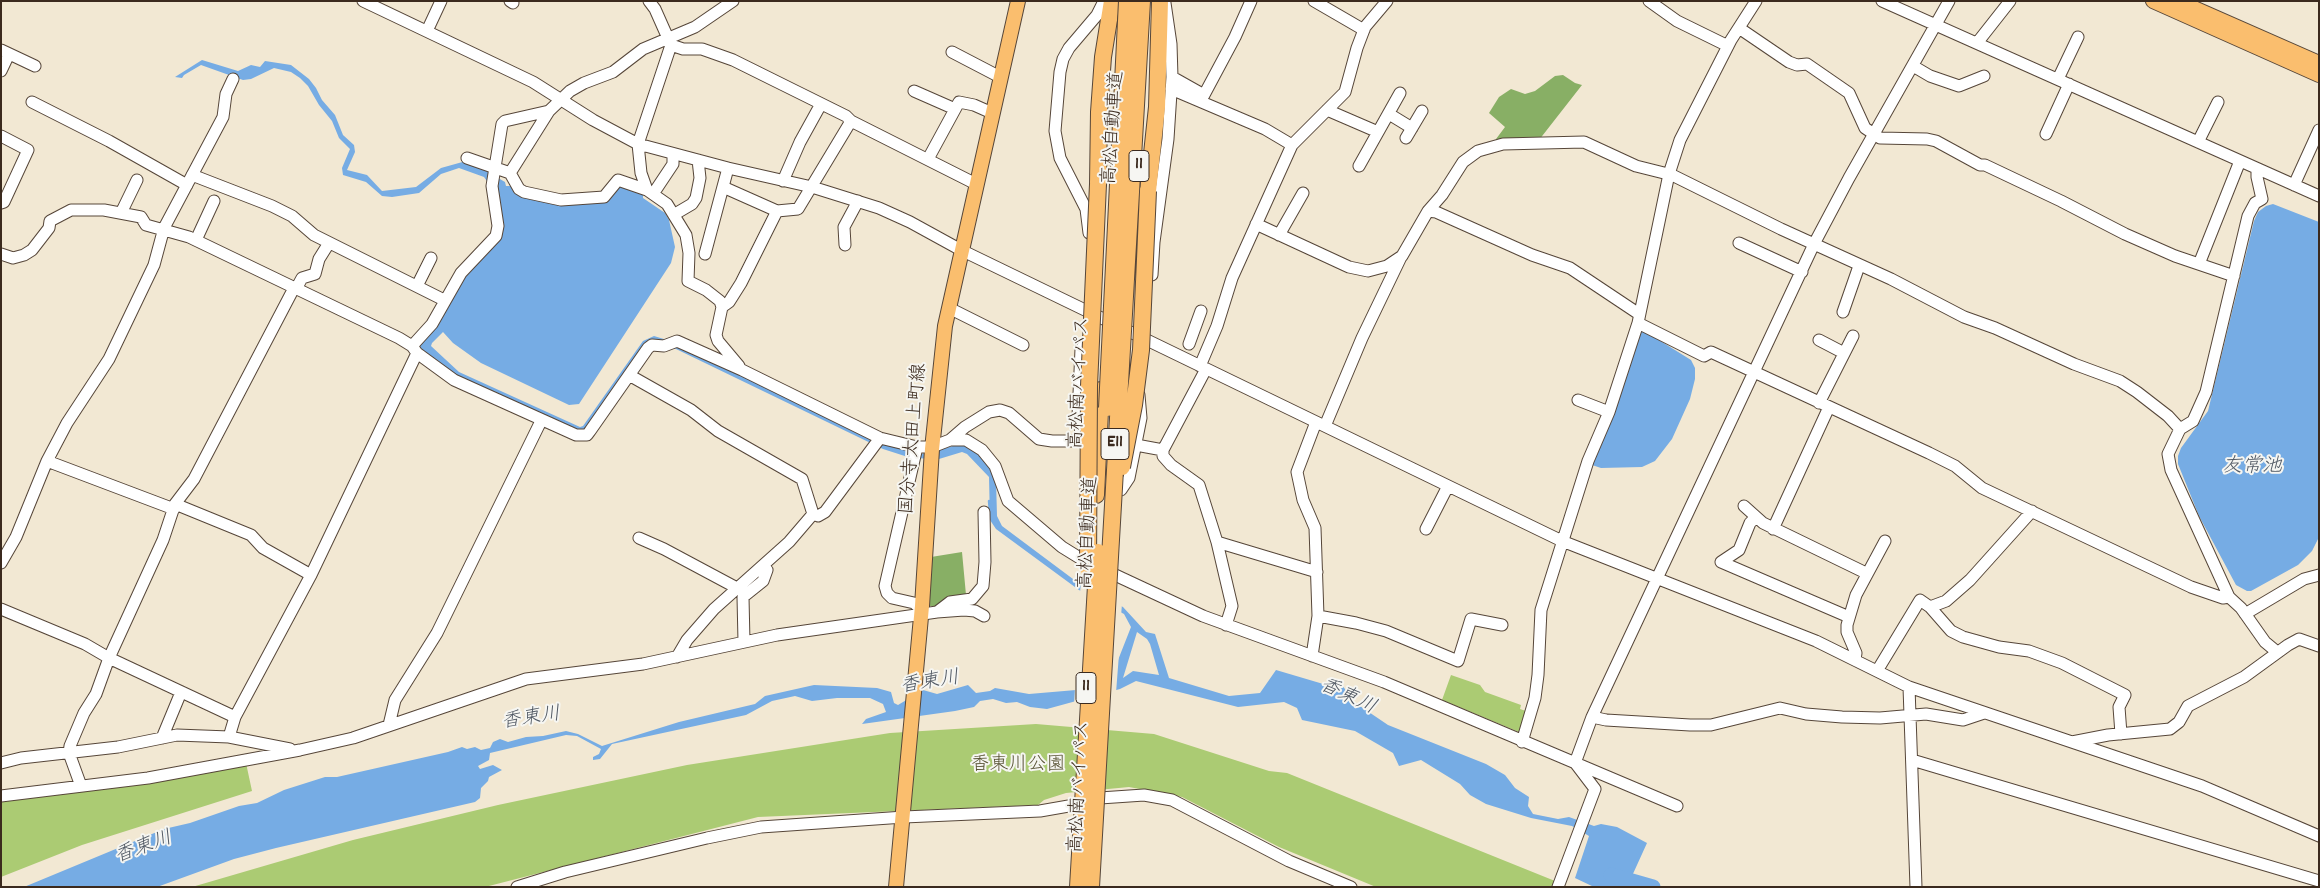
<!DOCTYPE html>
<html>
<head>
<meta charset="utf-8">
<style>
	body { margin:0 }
	#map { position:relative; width:2320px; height:888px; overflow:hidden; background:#f2e8d3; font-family:Dekko,sans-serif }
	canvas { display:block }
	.frame { position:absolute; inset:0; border:2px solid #3b2a1e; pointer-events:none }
</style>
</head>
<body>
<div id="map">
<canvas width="2320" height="888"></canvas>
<div class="frame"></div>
</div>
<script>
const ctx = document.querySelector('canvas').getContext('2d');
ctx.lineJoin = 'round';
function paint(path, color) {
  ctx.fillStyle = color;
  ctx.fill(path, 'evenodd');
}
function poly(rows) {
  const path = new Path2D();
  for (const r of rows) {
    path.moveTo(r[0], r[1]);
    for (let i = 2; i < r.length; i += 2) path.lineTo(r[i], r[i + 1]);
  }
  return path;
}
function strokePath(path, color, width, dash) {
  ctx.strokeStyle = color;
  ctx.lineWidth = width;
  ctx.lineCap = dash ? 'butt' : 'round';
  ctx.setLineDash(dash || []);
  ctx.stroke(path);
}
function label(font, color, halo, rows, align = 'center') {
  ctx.font = font + ' Dekko,"Klee One",sans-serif';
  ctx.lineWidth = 4;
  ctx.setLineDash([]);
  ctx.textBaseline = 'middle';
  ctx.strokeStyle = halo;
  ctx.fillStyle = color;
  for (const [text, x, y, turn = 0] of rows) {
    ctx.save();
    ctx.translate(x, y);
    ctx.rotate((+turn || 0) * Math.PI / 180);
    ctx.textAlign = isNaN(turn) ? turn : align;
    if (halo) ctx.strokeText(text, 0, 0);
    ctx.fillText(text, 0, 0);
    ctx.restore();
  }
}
paint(poly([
	[1451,675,1480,685,1485,692,1521,705,1520,709,1529,712,1519,732,1442,700],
	[1036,724,1154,734,1269,771,1287,773,1555,881,1554,887,1376,887,1279,847,1182,797,1129,787,1066,793,1044,800,1038,805,758,817,485,887,192,887,353,840,498,805,687,765,890,733],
	[246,763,252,791,82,845,1,877,1,802,148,782]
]), '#abcb73');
paint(poly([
	[1563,75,1575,83,1582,85,1539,140,1500,141,1496,139,1505,127,1489,113,1499,97,1511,89,1525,94,1535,91,1555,76],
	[962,552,966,595,948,599,935,606,928,606,931,557]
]), '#88af65');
paint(poly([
	[202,60,238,71,251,65,260,67,265,61,291,65,309,79,316,88,322,100,335,115,343,135,354,145,355,152,347,170,367,175,382,191,416,187,441,168,466,161,492,170,491,174,505,182,506,186,513,186,520,196,525,198,573,203,618,185,643,192,643,198,665,213,669,220,675,247,671,263,579,404,569,405,481,363,453,343,443,332,432,343,431,346,459,372,580,427,583,426,643,341,654,336,680,344,877,440,921,454,961,444,971,447,986,461,996,480,997,516,1002,526,1077,582,1123,607,1146,632,1155,634,1169,678,1229,696,1260,693,1276,670,1330,686,1340,682,1354,702,1388,725,1486,764,1505,775,1515,788,1529,797,1528,806,1533,814,1558,819,1569,817,1594,826,1601,824,1617,827,1647,843,1627,887,1594,887,1575,878,1589,836,1572,826,1531,818,1486,804,1470,795,1460,784,1421,760,1399,766,1393,753,1355,731,1302,720,1297,708,1284,702,1238,707,1136,681,1120,689,1047,709,1030,707,1017,702,1006,703,993,699,980,701,974,707,955,711,862,724,866,719,886,712,883,704,870,698,837,698,812,701,795,696,772,701,746,715,612,744,600,759,593,760,593,757,599,754,601,749,577,736,566,735,490,753,489,760,478,766,480,769,493,765,502,770,489,777,488,781,481,788,480,798,475,802,276,848,234,859,157,887,24,887,164,829,190,823,239,806,257,803,284,790,325,777,337,777,448,752,462,747,467,749,475,747,481,750,490,748,493,742,500,739,508,742,526,737,543,736,566,731,578,734,602,746,679,722,755,704,765,696,814,685,877,688,891,692,894,703,898,705,923,690,937,694,968,685,976,693,990,691,995,688,1029,694,1076,690,1109,683,1131,627,1124,614,1079,590,996,529,990,520,989,477,967,454,962,452,939,459,911,458,883,449,676,349,658,343,582,433,454,378,418,348,424,337,439,324,437,322,457,281,499,238,489,184,484,177,459,168,441,174,419,193,392,197,382,196,366,182,343,175,342,168,350,149,339,138,332,121,319,105,308,86,300,78,291,72,274,68,251,79,243,80,201,65,184,75,182,78,175,77],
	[1137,632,1147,639,1150,644,1159,675,1133,671,1123,678],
	[2273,204,2319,222,2319,537,2312,551,2298,565,2251,591,2247,591,2236,585,2199,516,2178,464,2178,456,2181,448,2208,411,2254,221,2258,212,2266,206],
	[1641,332,1646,332,1691,360,1695,368,1695,379,1690,399,1672,439,1655,461,1642,467,1601,468,1592,465,1638,334]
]), '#76ace4');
paint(poly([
	[1081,581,1122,604,1121,616,1080,593],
	[1119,654,1116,693,1074,705,1075,688,1108,680]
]), '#f2e8d3');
strokePath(poly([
	[989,501,990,513]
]), '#76ace4', 2.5);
strokePath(poly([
	[1611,875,1653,887]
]), '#76ace4', 15);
const minor = poly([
	[363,1,533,82,593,120,638,144,728,168,812,187,879,208,910,222,961,250,1562,541,1816,641,1909,687,2202,786,2319,836],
	[510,1,513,3],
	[1314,1,1364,30],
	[1649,1,1677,21,1728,46],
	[1882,1,2319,196],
	[1739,28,1789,62,1797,65,1807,64,1849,93,1865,128,1880,138,1927,139,1936,141,1980,165,1985,165,2061,201,2125,234,2175,256,2234,276],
	[427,31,441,1],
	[1977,43,2010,1],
	[671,45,683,49,702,49,733,60,846,116,851,121,976,184],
	[1,50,35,66],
	[952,52,1000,77],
	[1913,66,1930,76,1959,86,1984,76],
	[1,71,9,54],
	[1172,77,1204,95,1235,37,1251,1],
	[2058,79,2078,37],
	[1171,89,1265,129,1292,145],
	[914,91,955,109],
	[32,102,109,141,187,185],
	[1327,110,1378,132],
	[1389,114,1412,128],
	[2046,134,2069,84],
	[1,136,28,150,4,202,1,203],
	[1406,138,1422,111],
	[2198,142,2218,102],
	[467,158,510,173,549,111,570,91,584,83,613,72,643,49,695,27,733,1],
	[928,159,959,102,974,105,992,113],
	[1359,166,1400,93],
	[2257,169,2257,177,2262,199,2255,203,2248,216,2206,392,2193,421,2180,429,2168,454,2171,470,2229,597,2241,608,2265,642,2277,652],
	[510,173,519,189,524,192,561,200,604,197,618,180,647,190,667,204,686,235,689,253,688,281,706,290,720,301,722,307,716,335,718,341,739,366],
	[192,175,272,206,292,216,314,235,444,300],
	[783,181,800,142,821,104],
	[2294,185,2319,130],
	[723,187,777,211],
	[647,190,641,173,638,144,671,45,655,9,649,1],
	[653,194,673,164,673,154],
	[1428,211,1442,195,1463,162,1478,151,1503,144,1584,142,1636,166,1672,175,1781,229,1891,279,1964,317,1995,328,2074,364,2120,381,2137,392,2168,416,2180,429],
	[121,213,137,180],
	[675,214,692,204,696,198,700,178,698,160],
	[1256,224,1349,267,1368,271,1387,266,1402,256,1428,211,1436,212,1532,255,1570,268,1639,314],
	[1089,233,1086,209,1060,158,1055,131,1060,72,1063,59,1069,48,1097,15,1104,1],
	[1279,235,1303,193],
	[196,240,214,201],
	[1739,243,1802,272],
	[845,245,844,227,858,201],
	[1,254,13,258,24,255,32,250,49,228,50,221,71,210,104,210,141,217,146,225,189,237,399,338,412,346,417,353,454,380,576,435,587,435,590,431,648,348,652,345,664,346,677,341,742,370,880,438,917,447,932,447,950,440,966,440,982,450,995,466,1008,501,1062,547,1083,560,1203,616,1384,682,1677,806],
	[705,254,728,168],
	[2199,264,2240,161],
	[1152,275,1154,242,1168,139,1172,77,1171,44,1165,3],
	[417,286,431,258],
	[296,289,302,278,315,274,319,259,329,243],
	[722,307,729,302,741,283,777,211,798,209,851,121],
	[949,308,1023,345],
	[1843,312,1859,266],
	[1638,323,1704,356,1711,352,1929,453,1955,466,1982,488,2191,587,2223,598,2229,597],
	[1819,340,1844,353],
	[1189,344,1201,311],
	[412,346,432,324,461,273,496,236,498,226,492,186,502,124,505,121,549,111],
	[1200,366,1217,326,1232,278,1292,145,1345,92,1357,48,1365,27,1387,1],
	[629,375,691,410,718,431,802,479,813,514],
	[1578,400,1609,412],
	[1819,403,1853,336],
	[1325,426,1362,338,1401,257],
	[950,440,965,427,989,412,1000,410,1009,413,1039,439,1052,441,1083,441],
	[1083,443,1078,416,1081,349,1093,333],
	[1136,445,1163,450,1206,369],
	[917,447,885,586,887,593,892,598,914,603,921,609],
	[1163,450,1163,456,1171,465,1199,485,1217,542,1232,606,1226,625],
	[47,461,174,509],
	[1121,490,1129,478,1141,418,1139,395,1127,374],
	[175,504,251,535,263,548,311,575],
	[1744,506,1763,523,1866,573],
	[1755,518,1750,523,1739,550,1721,562,1849,617],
	[1426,529,1448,486],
	[1773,529,1829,407],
	[639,538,664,549,737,588],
	[1217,542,1317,572],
	[1,563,16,537,47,461,67,423,109,359,154,265,164,228,223,117,226,94,233,79],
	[1930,607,1946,601,1970,580,2032,511],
	[1,609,85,644,109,658,235,717],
	[937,612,950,602,972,599,983,586,985,562,984,512],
	[2245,614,2304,579,2319,575],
	[1318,616,1356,623,1386,631,1458,661,1471,619,1502,625],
	[744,642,743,597,763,581,767,570,763,566],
	[1312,656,1318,616,1315,528,1303,500,1297,472,1316,422],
	[677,657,687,640,714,609,789,542,813,514,818,516,825,512,880,438],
	[1855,660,1856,653,1847,632,1847,625,1856,595,1885,541],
	[1877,671,1920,600,1930,607,1951,631,1963,637,1999,647,2029,651,2062,663,2125,695,2119,707,2121,734],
	[1909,687,1916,887],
	[1592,717,1606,720,1690,725,1711,725,1780,708,1806,714,1842,717,1880,718,1926,714,1963,720,1984,713],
	[389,725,395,700,437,633,541,421],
	[229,737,235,717,311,575,417,353],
	[162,738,179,697],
	[1522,742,1535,698,1538,675,1541,610,1588,461,1609,412,1638,323,1669,174,1680,140,1731,40,1756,1],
	[2072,742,2108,735,2170,729,2179,722,2188,706,2244,677,2288,645,2299,639,2319,646],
	[1912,760,2319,881],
	[1,763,21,758,118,747,177,735,229,737,290,749],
	[1575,763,1592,717,1814,244,1849,178,1949,1],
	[81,786,69,753,70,746,84,713,96,694,109,658,163,540,175,504,194,479,294,288],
	[1,796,148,778,300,750,353,738,526,679,643,664,777,635,937,612,964,610,975,611,984,616],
	[1100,798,1144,795,1172,800,1289,861,1351,887],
	[517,887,565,872,707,838,761,827,904,817,1040,811,1080,804],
	[1558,887,1595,789,1576,764]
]);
const major = poly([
	[2153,1,2319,75],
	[2178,1,2319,63],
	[896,887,922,606,932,449,945,326,1018,1]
]);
const highway = poly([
	[1098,184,1099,112,1103,57,1112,1],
	[1148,191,1157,107,1160,1],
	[1096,495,1101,390]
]);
strokePath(minor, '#564639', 13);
strokePath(major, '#564639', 16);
strokePath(highway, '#564639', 18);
strokePath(minor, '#fff', 11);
strokePath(major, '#fabe6e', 14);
strokePath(highway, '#fabe6e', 16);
const highwayBridge = poly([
	[1107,408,1127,1],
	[1122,467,1134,405,1141,350,1148,191],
	[1088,568,1089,386,1098,184],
	[1078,887,1098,552],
	[1091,887,1142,1]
]);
strokePath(highwayBridge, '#564639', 18, []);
strokePath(highwayBridge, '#fabe6e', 16);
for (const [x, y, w] of [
	[1139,166,20],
	[1115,444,28],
	[1086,688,20]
]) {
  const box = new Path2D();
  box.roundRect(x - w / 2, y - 15.5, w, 31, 4);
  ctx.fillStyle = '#f6f6f2';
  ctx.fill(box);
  strokePath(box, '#3b2a1e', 1);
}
label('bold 18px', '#3b2a1e', null, [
	["11",1139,166],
	["E11",1115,444],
	["11",1086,688]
]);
label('19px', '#3b2a1e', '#f6f6f2', [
	["高松自動車道",1115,128,-86],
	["高松南バイパス",1081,383,-87],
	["国分寺太田上町線",915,439,-85],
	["高松自動車道",1090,533,-87],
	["高松南バイパス",1081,787,-87]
]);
label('19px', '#575233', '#f6f6f2', [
	["香東川公園",1018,766]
]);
label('italic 20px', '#505863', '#f6f6f2', [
	["友常池",2252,468],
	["香東川",930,684,-9],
	["香東川",1347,698,25],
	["香東川",531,720,-8],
	["香東川",144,849,-20]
]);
</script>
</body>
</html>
